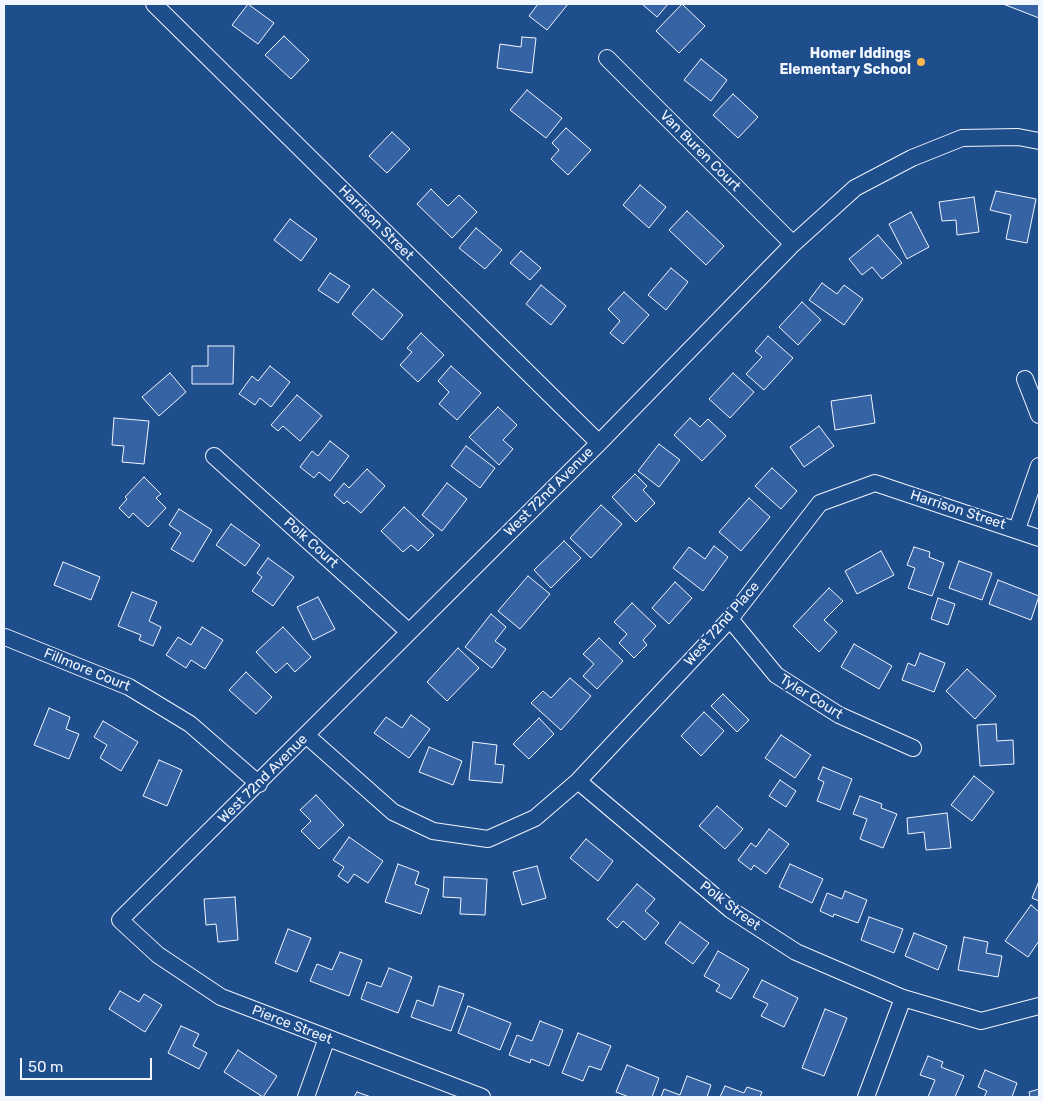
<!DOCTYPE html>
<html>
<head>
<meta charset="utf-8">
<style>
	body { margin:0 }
	#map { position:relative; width:1043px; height:1101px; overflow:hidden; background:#1f4e8c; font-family:Rubik,sans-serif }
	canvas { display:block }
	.frame { position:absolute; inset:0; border:5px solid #f2f6ff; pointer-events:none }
	.scale { position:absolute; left:20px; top:1058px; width:132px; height:22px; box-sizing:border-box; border:2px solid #f2f6ff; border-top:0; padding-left:6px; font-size:15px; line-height:18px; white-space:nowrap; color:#f2f6ff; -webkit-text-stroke:4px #1f4e8c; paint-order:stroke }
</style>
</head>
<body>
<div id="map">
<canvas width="1043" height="1101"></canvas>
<div class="frame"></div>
<div class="scale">50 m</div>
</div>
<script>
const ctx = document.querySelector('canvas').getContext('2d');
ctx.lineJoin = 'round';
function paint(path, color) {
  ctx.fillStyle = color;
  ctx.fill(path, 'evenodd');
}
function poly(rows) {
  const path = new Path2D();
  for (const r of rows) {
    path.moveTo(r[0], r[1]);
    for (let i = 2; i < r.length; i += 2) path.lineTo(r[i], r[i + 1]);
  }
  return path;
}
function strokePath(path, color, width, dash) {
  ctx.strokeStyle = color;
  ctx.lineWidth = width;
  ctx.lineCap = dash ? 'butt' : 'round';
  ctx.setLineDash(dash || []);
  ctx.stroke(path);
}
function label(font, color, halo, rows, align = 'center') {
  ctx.font = font + ' Rubik,sans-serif';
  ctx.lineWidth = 4;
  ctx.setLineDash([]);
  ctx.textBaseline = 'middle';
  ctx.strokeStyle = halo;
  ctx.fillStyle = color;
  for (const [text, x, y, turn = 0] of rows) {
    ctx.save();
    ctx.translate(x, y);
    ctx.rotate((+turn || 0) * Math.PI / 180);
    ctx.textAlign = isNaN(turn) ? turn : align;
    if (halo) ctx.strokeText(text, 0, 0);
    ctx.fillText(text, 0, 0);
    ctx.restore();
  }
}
const building = poly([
	[248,4,274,23,258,44,232,25,248,4],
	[538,4,568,4,547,30,529,16,538,4],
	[642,4,668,4,657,17,642,4],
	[682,4,705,26,679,53,656,31,682,4],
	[1003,4,1039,4,1039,18,1003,4],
	[284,36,309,60,291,79,265,55,284,36],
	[522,37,536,38,532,73,497,68,500,44,521,47,522,37],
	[701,59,727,80,711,101,684,80,701,59],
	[527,90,562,118,546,138,510,110,527,90],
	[733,94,758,117,738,138,713,115,733,94],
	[566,128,591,150,568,175,551,159,559,150,552,143,566,128],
	[392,132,410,149,387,173,369,156,392,132],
	[640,185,666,207,649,228,623,205,640,185],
	[431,189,448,206,459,195,477,212,452,238,417,204,431,189],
	[996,191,1036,199,1027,243,1006,239,1011,215,990,210,996,191],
	[974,197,979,232,957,235,956,220,942,221,939,202,974,197],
	[687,211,724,246,706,265,669,230,687,211],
	[911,212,929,247,907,259,889,224,911,212],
	[290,219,317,239,301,261,274,240,290,219],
	[476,228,502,250,485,269,459,248,476,228],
	[878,235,902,263,882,279,872,267,862,275,849,259,878,235],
	[521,251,541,268,530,280,510,263,521,251],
	[671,268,688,282,666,310,648,295,671,268],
	[330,273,350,286,338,303,318,290,330,273],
	[822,283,837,294,844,285,863,299,844,325,809,300,822,283],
	[541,285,566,306,551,325,526,304,541,285],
	[373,289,403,315,382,340,352,314,373,289],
	[624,292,649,315,623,344,610,333,620,321,608,309,624,292],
	[802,302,821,320,798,345,779,327,802,302],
	[421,333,444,355,418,382,400,365,412,352,407,348,421,333],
	[768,336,793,358,764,390,746,374,762,357,755,351,768,336],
	[208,346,234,346,233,384,192,384,192,366,208,366,208,346],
	[270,366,290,382,271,407,260,398,255,405,239,394,252,376,258,381,270,366],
	[451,366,481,393,457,420,439,404,449,392,438,381,451,366],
	[170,373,186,392,159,416,142,397,170,373],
	[733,373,754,392,730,418,709,399,733,373],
	[297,395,322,416,300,441,283,426,278,431,271,425,297,395],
	[871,395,875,423,835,430,831,401,871,395],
	[498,407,517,425,503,440,513,449,499,465,469,437,498,407],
	[114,418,149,421,144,464,122,462,124,446,112,445,114,418],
	[690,418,700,427,708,419,726,436,702,461,674,435,690,418],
	[819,426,834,446,804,467,790,447,819,426],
	[330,441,349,456,330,481,319,472,314,478,300,467,312,451,318,456,330,441],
	[659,444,680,460,659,487,638,471,659,444],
	[466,446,495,468,480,488,451,466,466,446],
	[772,468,797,491,781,509,755,486,772,468],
	[367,469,385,486,361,513,347,501,344,504,334,495,344,483,349,488,367,469],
	[635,474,647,486,643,490,655,503,636,522,612,497,635,474],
	[144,477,161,494,156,498,166,508,148,527,133,513,129,518,119,508,127,499,125,497,144,477],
	[447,483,467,499,442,531,422,515,447,483],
	[749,498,770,517,741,551,719,532,749,498],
	[601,505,622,524,591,558,570,538,601,505],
	[404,507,434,535,418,551,411,545,403,552,381,531,404,507],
	[179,509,212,530,193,562,171,549,181,533,169,525,179,509],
	[231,524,260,545,245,566,216,545,231,524],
	[564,541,581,558,551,588,534,570,564,541],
	[714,546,728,557,703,591,673,568,689,547,705,559,714,546],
	[914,547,930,552,929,557,944,563,932,596,908,588,915,568,907,565,914,547],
	[881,551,894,575,857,594,845,571,881,551],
	[268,558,294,577,273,606,252,591,262,577,257,573,268,558],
	[959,561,992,573,982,600,949,588,959,561],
	[63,562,100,577,91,600,54,585,63,562],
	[528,576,550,594,520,629,498,611,528,576],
	[998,580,1039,596,1031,620,989,604,998,580],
	[675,582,692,598,669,624,652,608,675,582],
	[829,588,843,601,824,620,837,632,819,652,793,626,829,588],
	[132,592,157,602,149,621,161,627,153,646,139,640,141,635,118,626,132,592],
	[318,597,335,629,313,640,297,607,318,597],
	[938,598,955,604,948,625,931,619,938,598],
	[632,603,656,626,643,640,647,645,634,658,619,643,627,634,614,622,632,603],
	[491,614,506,627,495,641,506,649,492,668,465,647,491,614],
	[202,627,223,640,205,669,191,660,186,668,166,655,178,637,191,645,202,627],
	[283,627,311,657,295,672,287,663,276,673,256,652,283,627],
	[599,638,623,661,597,689,583,676,594,664,583,654,599,638],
	[854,644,892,666,879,689,841,667,854,644],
	[458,648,479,668,447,701,427,682,458,648],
	[920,653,945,663,934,692,902,680,908,663,915,666,920,653],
	[967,669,996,696,975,719,946,691,967,669],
	[246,672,272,697,256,714,229,690,246,672],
	[570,678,591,696,561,730,531,703,543,691,551,698,570,678],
	[723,694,749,720,737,732,711,706,723,694],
	[49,708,70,717,66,729,79,734,69,759,34,745,49,708],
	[704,712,724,731,701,756,681,736,704,712],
	[411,715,430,729,409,758,374,733,386,717,402,728,411,715],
	[539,718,554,734,529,759,513,744,539,718],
	[103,721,138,742,121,771,100,758,107,745,94,737,103,721],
	[996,724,997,741,1013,740,1014,764,980,766,977,725,996,724],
	[781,735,811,755,795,778,765,758,781,735],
	[473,742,497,745,495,764,504,765,502,783,469,780,473,742],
	[429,747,462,761,453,785,419,772,429,747],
	[159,760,182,770,167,806,143,796,159,760],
	[823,767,852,779,840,810,817,801,824,782,818,779,823,767],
	[974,776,994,792,972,821,951,805,974,776],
	[780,780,796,791,786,807,769,796,780,780],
	[316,795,344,825,319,849,301,831,311,821,300,810,316,795],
	[860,796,882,804,881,808,897,814,883,848,860,839,867,819,853,814,860,796],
	[717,806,743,829,725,849,699,826,717,806],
	[947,813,951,848,926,850,924,832,908,834,907,818,947,813],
	[769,829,789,844,766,874,754,865,751,870,738,860,751,843,756,847,769,829],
	[349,837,383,861,368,883,354,874,348,883,338,876,344,867,333,860,349,837],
	[586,839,613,861,598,881,570,858,586,839],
	[398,864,419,872,415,884,429,889,421,914,385,902,398,864],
	[790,864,823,879,812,903,779,887,790,864],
	[537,866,546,898,522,905,513,872,537,866],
	[444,877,487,879,485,915,460,914,461,898,443,897,444,877],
	[1039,881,1039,901,1032,898,1039,881],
	[637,884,655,899,645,911,659,923,645,940,623,921,617,928,607,919,637,884],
	[845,891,867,900,858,923,834,914,833,917,820,911,827,893,842,899,845,891],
	[235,897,238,940,218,942,216,924,206,925,204,899,235,897],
	[1031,905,1039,912,1039,941,1028,957,1005,941,1031,905],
	[869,917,903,929,894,953,861,940,869,917],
	[680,922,709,943,693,964,665,943,680,922],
	[288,929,311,938,297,972,275,963,288,929],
	[914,933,947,946,938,970,905,956,914,933],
	[964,937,988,942,986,953,1002,956,998,977,958,970,964,937],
	[718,951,749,969,731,999,716,991,720,985,704,976,718,951],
	[340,952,362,960,349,996,310,981,317,964,332,970,340,952],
	[389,968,412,977,398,1013,361,999,367,982,381,987,389,968],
	[762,980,798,998,784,1027,761,1016,768,1004,753,997,762,980],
	[439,986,464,994,451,1031,411,1017,417,1000,433,1006,439,986],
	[120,991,139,1002,144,994,162,1005,145,1032,109,1009,120,991],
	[468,1006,511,1023,500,1050,458,1033,468,1006],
	[825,1009,847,1018,824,1076,802,1068,825,1009],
	[540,1021,563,1030,549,1066,531,1059,530,1063,509,1055,517,1035,532,1041,540,1021],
	[181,1026,199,1034,193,1046,207,1053,199,1069,168,1053,181,1026],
	[578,1033,611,1046,601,1070,589,1066,583,1081,562,1073,578,1033],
	[238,1050,277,1076,263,1097,224,1072,238,1050],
	[928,1056,943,1062,941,1067,964,1076,955,1097,928,1097,935,1080,920,1075,928,1056],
	[627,1065,659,1078,652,1097,629,1097,616,1092,627,1065],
	[985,1070,1017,1083,1012,1097,984,1097,987,1091,978,1087,985,1070],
	[687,1076,711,1085,707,1097,661,1097,664,1089,680,1095,687,1076],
	[725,1086,744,1093,747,1087,762,1092,760,1097,720,1097,725,1086],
	[1039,1089,1039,1097,1030,1097,1029,1092,1039,1089],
	[357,1092,371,1097,354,1097,357,1092]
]);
paint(building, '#3563a3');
strokePath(building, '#f2f6ff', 1);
const street = poly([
	[154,4,599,443],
	[607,58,793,244],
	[1025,379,1039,415],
	[214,456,408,631],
	[1017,529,1039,466],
	[730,619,776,675,839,715,913,748],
	[5,637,129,687,190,724,259,784],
	[306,735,393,812,433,831,488,839,535,818,578,781,730,619,820,503,875,483,1039,538],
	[578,781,731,910,796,952,903,998,981,1021,1039,1006],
	[306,1097,327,1038],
	[482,1097,221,997,158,955,120,920,599,443,793,244,855,188,912,158,962,138,1018,137,1039,141],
	[866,1097,903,998]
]);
strokePath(street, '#f2f6ff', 18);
strokePath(street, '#1f4e8c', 16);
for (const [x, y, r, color] of [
	[921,62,5,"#ffb74d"]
]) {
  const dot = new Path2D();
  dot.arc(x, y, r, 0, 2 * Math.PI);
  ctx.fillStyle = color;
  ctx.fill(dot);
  strokePath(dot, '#1f4e8c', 2);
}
label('bold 14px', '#f2f6ff', '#1f4e8c', [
	["Homer Iddings",911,54],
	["Elementary School",911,70]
], 'right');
label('14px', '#f2f6ff', '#1f4e8c', [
	["Van Buren Court",700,151,45],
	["Harrison Street",376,223,45],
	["West 72nd Avenue",549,492,-45],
	["Harrison Street",958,510,18],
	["Polk Court",311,543,42],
	["West 72nd Place",722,624,-49],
	["Fillmore Court",87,670,22],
	["Tyler Court",811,697,32],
	["West 72nd Avenue",263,779,-45],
	["Polk Street",730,906,37],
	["Pierce Street",292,1025,21]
]);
</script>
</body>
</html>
